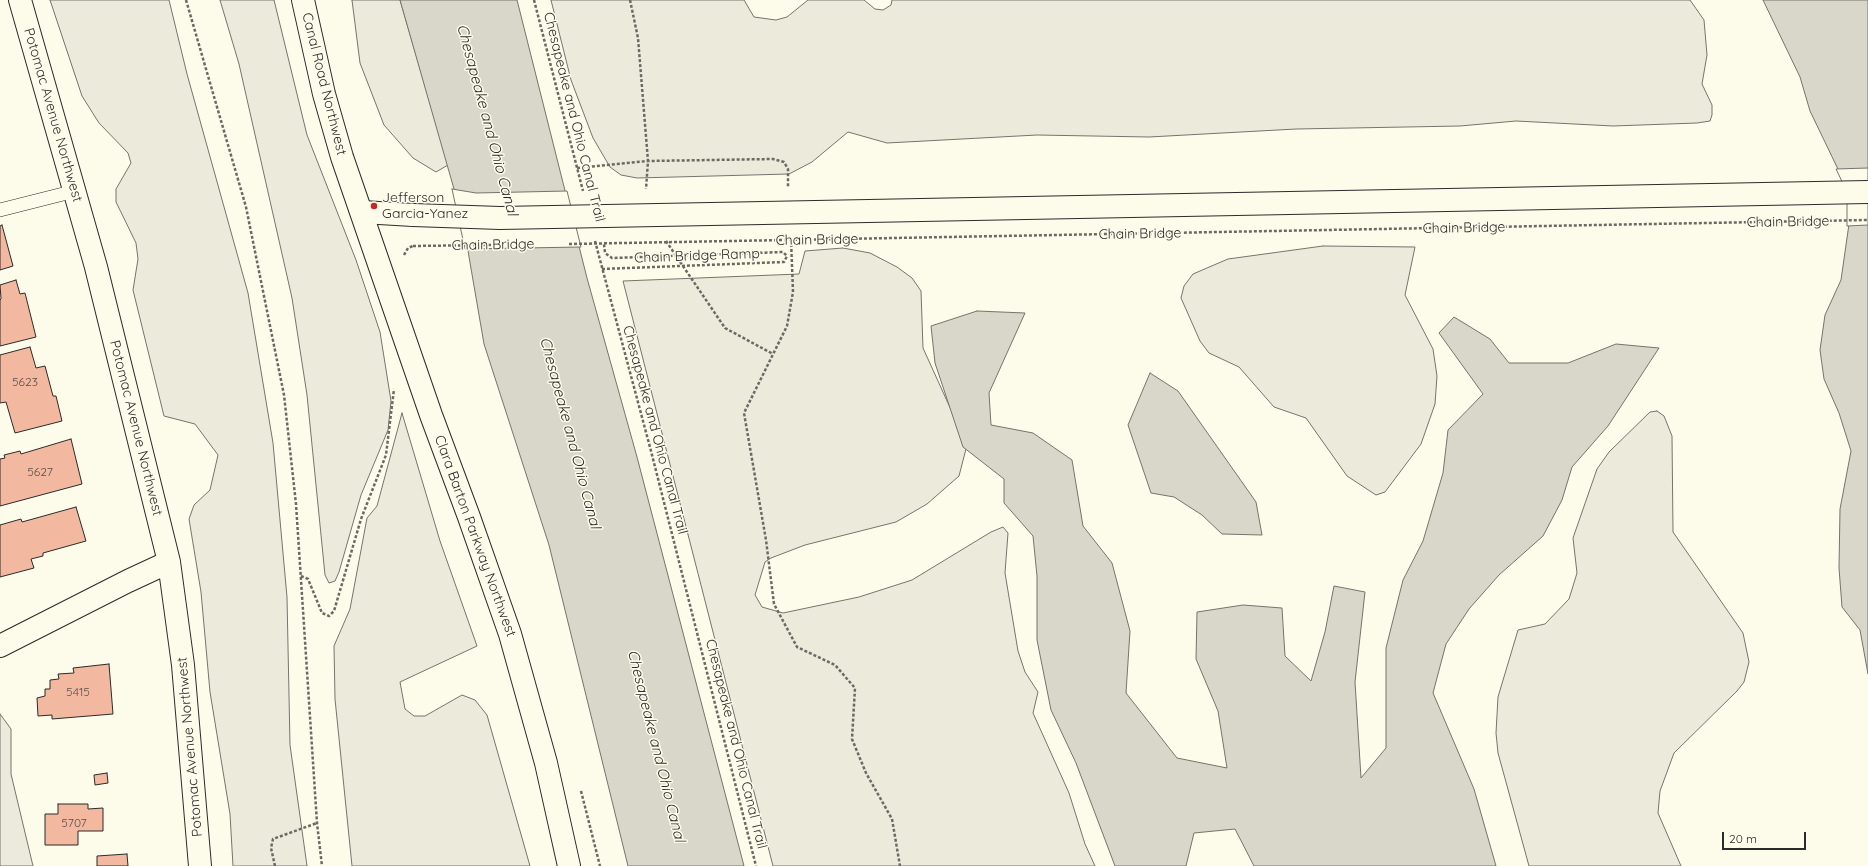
<!DOCTYPE html>
<html>
<head>
<meta charset="utf-8">
<style>
	body { margin:0 }
	#map { position:relative; width:1868px; height:866px; overflow:hidden; background:#fdfbea; font-family:Quicksand,sans-serif }
	canvas { display:block }
	.scale { position:absolute; left:1722px; top:832px; width:84px; height:18px; box-sizing:border-box; border:2px solid #2b2b2b; border-top:0; padding-left:5px; font-size:12px; line-height:14px; white-space:nowrap; color:#2b2b2b; -webkit-text-stroke:3px #fdfbea; paint-order:stroke }
</style>
</head>
<body>
<div id="map">
<canvas width="1868" height="866"></canvas>
<div class="scale">20 m</div>
</div>
<script>
const ctx = document.querySelector('canvas').getContext('2d');
ctx.lineJoin = 'round';
function paint(path, color) {
  ctx.fillStyle = color;
  ctx.fill(path, 'evenodd');
}
function poly(rows) {
  const path = new Path2D();
  for (const r of rows) {
    path.moveTo(r[0], r[1]);
    for (let i = 2; i < r.length; i += 2) path.lineTo(r[i], r[i + 1]);
  }
  return path;
}
function strokePath(path, color, width, dash) {
  ctx.strokeStyle = color;
  ctx.lineWidth = width;
  ctx.lineCap = dash ? 'butt' : 'round';
  ctx.setLineDash(dash || []);
  ctx.stroke(path);
}
function label(font, color, halo, rows, align = 'center') {
  ctx.font = font + ' Quicksand,sans-serif';
  ctx.lineWidth = 3;
  ctx.setLineDash([]);
  ctx.textBaseline = 'middle';
  ctx.strokeStyle = halo;
  ctx.fillStyle = color;
  for (const [text, x, y, turn = 0] of rows) {
    ctx.save();
    ctx.translate(x, y);
    ctx.rotate((+turn || 0) * Math.PI / 180);
    ctx.textAlign = isNaN(turn) ? turn : align;
    if (halo) ctx.strokeText(text, 0, 0);
    ctx.fillText(text, 0, 0);
    ctx.restore();
  }
}
const green = poly([
	[50,0,169,0,187,74,248,293,273,443,287,597,290,745,307,866,233,866,230,814,210,692,201,592,189,519,194,505,210,490,218,455,195,424,164,416,133,290,138,259,136,243,116,202,116,189,131,163,128,153,99,123,82,96,50,0],
	[220,0,274,0,307,135,356,260,380,332,391,401,388,430,361,495,339,572,335,581,329,583,325,575,307,395,292,298,239,64,220,0],
	[352,0,400,0,448,165,436,172,413,158,384,125,360,63,352,0],
	[551,0,744,0,754,17,776,20,787,17,808,0,864,0,875,9,883,10,891,5,892,0,1690,0,1704,20,1707,55,1702,84,1712,105,1712,115,1710,121,1697,123,1613,126,1516,121,1460,126,1296,129,1149,137,1037,135,887,143,848,132,812,162,789,174,637,178,621,175,610,167,593,138,571,80,551,0],
	[1323,246,1415,247,1405,295,1433,349,1437,376,1435,404,1421,444,1385,492,1376,495,1347,476,1306,418,1274,407,1239,367,1209,353,1200,341,1181,298,1184,286,1193,274,1228,259,1323,246],
	[843,248,870,253,897,267,912,278,921,291,923,348,967,445,959,476,927,504,896,522,805,545,771,558,765,562,755,595,762,607,783,613,859,597,912,580,991,532,1003,527,1008,533,1005,573,1018,651,1025,672,1038,692,1033,713,1069,793,1085,844,1095,866,773,866,623,281,799,274,805,251,843,248],
	[1657,411,1664,416,1672,436,1673,532,1743,633,1749,662,1744,682,1737,691,1674,753,1660,791,1658,813,1681,866,1529,866,1498,753,1496,733,1498,697,1518,630,1545,624,1569,599,1577,573,1573,538,1597,469,1609,452,1650,412,1657,411],
	[402,413,440,541,477,646,400,682,405,709,414,716,425,716,462,695,475,700,487,715,530,866,352,866,335,699,334,646,350,609,367,518,377,506,402,413],
	[0,714,11,729,11,774,33,866,0,866,0,714]
]);
paint(green, '#ecebdb');
strokePath(green, '#74746e', 1);
const water = poly([
	[400,0,517,0,587,278,637,457,744,866,628,866,549,545,484,344,468,251,454,189,400,0],
	[1763,0,1868,0,1868,674,1860,630,1842,607,1839,568,1840,509,1851,451,1839,413,1824,379,1820,350,1825,315,1841,280,1850,217,1849,192,1810,111,1800,77,1763,0],
	[977,311,1025,313,989,393,991,425,1033,433,1072,460,1083,526,1112,563,1130,631,1126,693,1177,758,1227,768,1218,711,1196,659,1197,612,1243,605,1282,608,1285,656,1311,681,1325,632,1334,586,1365,592,1355,682,1361,778,1386,748,1386,648,1403,580,1423,541,1443,473,1448,430,1483,394,1439,333,1454,317,1490,339,1509,363,1568,363,1616,344,1659,348,1608,426,1572,467,1562,500,1543,536,1499,575,1469,609,1446,644,1433,693,1474,789,1496,866,1254,866,1235,829,1194,833,1186,866,1115,866,1076,763,1051,710,1037,640,1037,576,1033,536,1004,503,1004,479,963,447,935,363,931,326,977,311],
	[1150,373,1178,391,1256,502,1262,535,1222,534,1202,515,1174,497,1151,493,1128,425,1150,373]
]);
paint(water, '#d8d7c9');
strokePath(water, '#74746e', 1);
const pier = poly([
	[1868,168,1868,225,1847,226,1847,192,1836,169,1868,168],
	[452,189,476,193,567,191,581,247,465,249,452,189]
]);
paint(pier, '#fdfbea');
strokePath(pier, '#74746e', 1);
const building = poly([
	[2,225,13,266,0,270,0,226,2,225],
	[16,280,20,294,25,293,36,337,0,346,0,300,1,299,0,285,16,280],
	[30,347,36,368,45,366,53,396,56,396,62,421,15,433,6,402,0,403,0,355,30,347],
	[71,439,82,484,0,506,0,459,5,458,4,455,20,451,21,454,71,439],
	[76,507,86,541,43,553,43,556,31,559,34,568,0,577,0,525,21,519,22,522,76,507],
	[109,664,113,714,52,719,52,715,38,716,37,698,45,696,45,689,50,689,50,680,59,679,58,674,74,673,73,668,109,664],
	[107,773,108,783,95,785,94,775,107,773],
	[58,804,88,804,88,809,103,808,103,831,78,831,78,845,45,845,45,814,58,814,58,804],
	[127,854,128,866,97,866,97,856,127,854]
]);
paint(building, '#f2b8a0');
strokePath(building, '#2b2b2b', 1);
const service = poly([
	[0,210,75,191]
]);
const minor = poly([
	[20,0,96,267,169,562,183,665,200,866],
	[0,646,128,581,169,562]
]);
const primary = poly([
	[362,212,413,215]
]);
const trunk = poly([
	[303,0,324,94,342,157,431,415,469,517,510,634,546,763,569,866]
]);
strokePath(service, '#2b2b2b', 14);
strokePath(minor, '#2b2b2b', 24);
strokePath(primary, '#2b2b2b', 24);
strokePath(trunk, '#2b2b2b', 24);
strokePath(poly([
	[186,0,246,207,284,395,296,504,317,823,322,866],
	[534,0,583,191],
	[630,0,638,38,648,161,646,189],
	[577,168,648,161,773,159,784,162,788,169,788,188],
	[791,239,793,292,787,326,744,413,766,540,774,604,797,647,835,665,855,688,852,739,866,773,892,819,900,866],
	[595,241,651,451,756,866],
	[666,241,725,328,773,354],
	[404,255,408,248,413,246],
	[301,576,308,579,322,613,329,616,334,611,361,519,386,455,394,389],
	[581,791,600,866],
	[275,866,271,848,273,839,317,823]
]), '#6a6964', 2.5, [3, 2]);
strokePath(service, '#fdfbea', 13);
strokePath(minor, '#fdfbea', 22);
strokePath(primary, '#fdfbea', 22);
strokePath(trunk, '#fdfbea', 22);
const primaryBridge = poly([
	[413,215,500,218,1868,192]
]);
strokePath(primaryBridge, '#2b2b2b', 24, []);
strokePath(poly([
	[569,244,1868,220],
	[413,246,492,245],
	[602,269,784,262,787,256,783,252,612,258,605,253,604,244]
]), '#6a6964', 2.5, [3, 2]);
strokePath(primaryBridge, '#fdfbea', 22);
for (const [x, y, r, color] of [
	[374,206,4,"#c62828"]
]) {
  const dot = new Path2D();
  dot.arc(x, y, r, 0, 2 * Math.PI);
  ctx.fillStyle = color;
  ctx.fill(dot);
  strokePath(dot, '#fdfbea', 1.5);
}
label('12px', '#5d4e48', null, [
	["5623",25,382],
	["5627",40,472],
	["5415",78,692],
	["5707",74,823]
]);
label('14px', '#2b2b2b', '#fdfbea', [
	["Canal Road Northwest",324,84,76],
	["Potomac Avenue Northwest",53,115,74],
	["Chesapeake and Ohio Canal Trail",574,117,76],
	["Chain Bridge",1788,222,-1],
	["Chain Bridge",1464,228,-1],
	["Chain Bridge",1140,234,-1],
	["Chain Bridge",817,240,-1],
	["Chain Bridge",493,245,-1],
	["Chain Bridge Ramp",697,256,-2],
	["Potomac Avenue Northwest",136,428,76],
	["Chesapeake and Ohio Canal Trail",655,430,75],
	["Clara Barton Parkway Northwest",475,536,70],
	["Chesapeake and Ohio Canal Trail",736,744,76],
	["Potomac Avenue Northwest",190,747,-95]
]);
label('14px', '#2b2b2b', '#fdfbea', [
	["Jefferson",382,198],
	["Garcia-Yanez",382,214]
], 'left');
label('italic 15px', '#2b2b2b', '#fdfbea', [
	["Chesapeake and Ohio Canal",487,120,75],
	["Chesapeake and Ohio Canal",570,433,75],
	["Chesapeake and Ohio Canal",656,746,76]
]);
</script>
</body>
</html>
